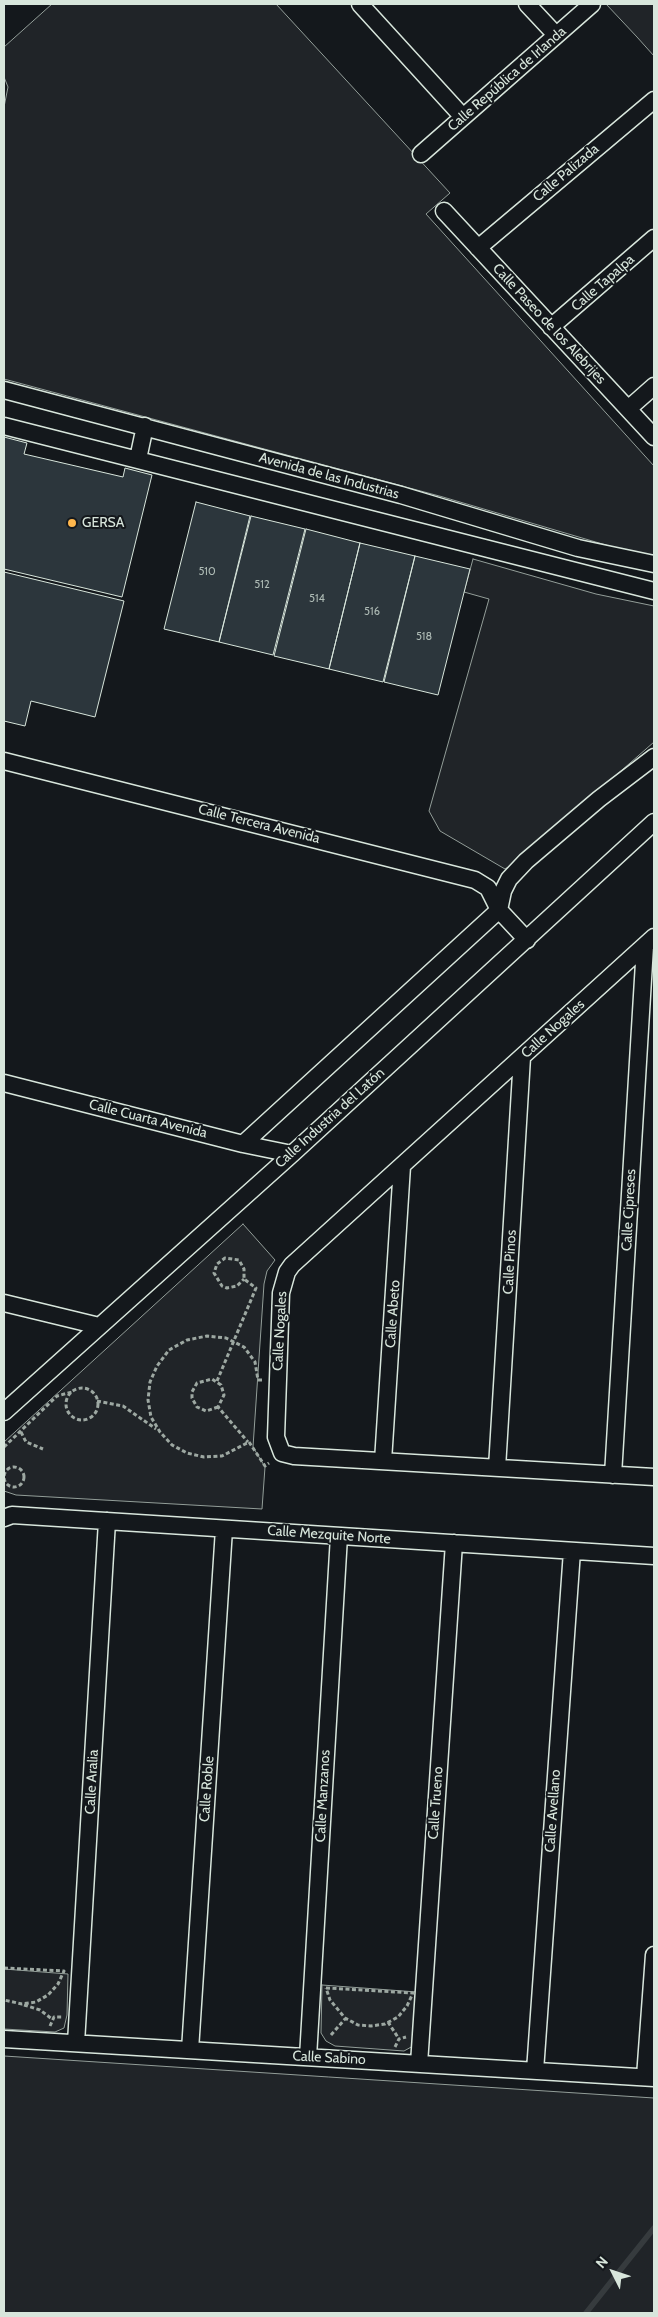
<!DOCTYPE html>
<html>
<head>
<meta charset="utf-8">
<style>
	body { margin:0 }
	#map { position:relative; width:658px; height:2317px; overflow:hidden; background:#14181c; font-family:Cabin,sans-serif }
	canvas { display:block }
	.frame { position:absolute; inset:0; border:5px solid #d8e6dc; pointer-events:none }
	.north { position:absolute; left:588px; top:2247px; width:50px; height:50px; -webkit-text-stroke:4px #14181c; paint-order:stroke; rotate:311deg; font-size:14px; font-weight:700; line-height:20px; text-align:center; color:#d8e6dc }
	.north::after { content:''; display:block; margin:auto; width:18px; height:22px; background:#d8e6dc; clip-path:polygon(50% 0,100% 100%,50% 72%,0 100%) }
</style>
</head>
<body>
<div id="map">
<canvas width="658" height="2317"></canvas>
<div class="frame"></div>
<div class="north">N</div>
</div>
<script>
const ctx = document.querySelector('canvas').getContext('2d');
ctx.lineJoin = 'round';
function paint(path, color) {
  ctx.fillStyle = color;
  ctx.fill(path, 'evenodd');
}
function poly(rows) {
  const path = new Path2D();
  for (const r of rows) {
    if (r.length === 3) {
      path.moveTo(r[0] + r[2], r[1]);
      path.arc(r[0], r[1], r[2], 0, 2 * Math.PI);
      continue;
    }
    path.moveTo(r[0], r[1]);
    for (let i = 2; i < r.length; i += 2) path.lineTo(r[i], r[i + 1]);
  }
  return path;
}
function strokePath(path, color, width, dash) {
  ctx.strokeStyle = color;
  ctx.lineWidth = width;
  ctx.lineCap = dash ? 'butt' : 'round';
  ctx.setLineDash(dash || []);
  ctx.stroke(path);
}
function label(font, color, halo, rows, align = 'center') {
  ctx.font = font + ' Cabin,sans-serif';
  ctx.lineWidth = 4;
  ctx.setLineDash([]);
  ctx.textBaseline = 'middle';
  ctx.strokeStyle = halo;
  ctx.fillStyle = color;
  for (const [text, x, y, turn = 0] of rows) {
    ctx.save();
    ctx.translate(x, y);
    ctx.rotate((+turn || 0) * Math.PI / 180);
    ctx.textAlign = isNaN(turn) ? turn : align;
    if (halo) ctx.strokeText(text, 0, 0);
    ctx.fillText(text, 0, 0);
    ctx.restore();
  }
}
const green = poly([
	[52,4,276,4,450,193,426,214,654,466,654,557,633,553,443,497,4,379,4,107,8,87,4,77,4,47,52,4],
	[606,4,654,4,654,56,637,37,606,4],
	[473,559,596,594,654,606,654,742,518,861,505,869,440,831,429,811,489,599,464,592,473,559],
	[243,1224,275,1260,267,1271,264,1284,253,1447,265,1467,262,1509,16,1495,4,1491,4,1442,243,1224],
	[4,1969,68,1974,67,2015,64,2028,55,2032,4,2029,4,1969],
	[322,1985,417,1992,413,2046,404,2051,335,2046,326,2041,321,2033,322,1985],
	[4,2056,654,2098,654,2313,4,2313,4,2056]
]);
paint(green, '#202428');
strokePath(green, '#939e99', 1);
strokePath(poly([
	[586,2313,654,2228]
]), '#363b3e', 5.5);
const building = poly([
	[4,437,27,443,24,454,123,477,125,468,152,475,122,597,4,569,4,437],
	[196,502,250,516,219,642,164,629,196,502],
	[251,516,305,529,273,655,219,642,251,516],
	[306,529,360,543,329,669,274,656,306,529],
	[360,543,415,556,383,682,329,669,360,543],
	[415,556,470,569,438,695,384,682,415,556],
	[4,572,124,601,95,717,31,701,25,726,4,721,4,572]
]);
paint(building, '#2c363c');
strokePath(building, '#d8e6dc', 1);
const street = poly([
	[360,4,463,117],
	[527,4,556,35],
	[421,154,592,4],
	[444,211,654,437],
	[478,248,654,100],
	[551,327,654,238],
	[4,390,401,495,578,548,654,564],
	[628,409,654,386],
	[4,426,654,591],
	[138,459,145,426],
	[4,761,475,880,488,888,499,910,527,940],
	[499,910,503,891,509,879,526,861,599,799,654,757],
	[654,937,292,1265,287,1272,281,1293,276,1437,282,1453,294,1456,654,1477],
	[4,1083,243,1144,292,1154],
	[243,1144,499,910],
	[4,1303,99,1326],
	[4,1412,292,1154,654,822],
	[383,1461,402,1166],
	[497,1468,522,1057],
	[613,1475,645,946],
	[4,1518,12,1515,654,1556],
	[4,2039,654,2078],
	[76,2043,107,1521],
	[190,2050,224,1529],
	[308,2057,339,1536],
	[419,2064,454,1543],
	[535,2071,572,1551],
	[645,2077,654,1955]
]);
strokePath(street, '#d8e6dc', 19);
strokePath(poly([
	[262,1380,258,1380,255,1362,244,1347,226,1338,207,1336,187,1340,169,1350,157,1366,150,1382,148,1400,151,1417,160,1432,172,1445,187,1453,204,1457,222,1456,249,1442,265,1466,269,1463],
	[217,1381,256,1288,244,1279,244,1269,239,1260,225,1258,217,1264,214,1273,222,1286,227,1288,237,1286,244,1279],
	[82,1404,16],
	[97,1401,123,1406,156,1429],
	[218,1407,206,1411,197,1407,192,1398,192,1392,197,1383,212,1379,221,1385,224,1395,218,1407,248,1442],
	[21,1432,26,1442,43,1449],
	[4,1447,57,1396,72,1392],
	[14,1477,10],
	[4,1968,64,1971,58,1984,48,1995,36,2002,22,2004,4,2000],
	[326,1988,413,1993,407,2006,398,2017,385,2024,371,2026,358,2025,345,2018,330,2000,326,1988],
	[24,2005,40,2010,52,2019],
	[388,2022,399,2039],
	[50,2026,54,2017,62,2017],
	[331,2035,345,2019],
	[395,2047,399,2039,406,2037]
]), '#9da8a2', 3, [4, 2.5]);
strokePath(street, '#14181c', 16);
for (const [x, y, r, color] of [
	[72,523,5,"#ffb74d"]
]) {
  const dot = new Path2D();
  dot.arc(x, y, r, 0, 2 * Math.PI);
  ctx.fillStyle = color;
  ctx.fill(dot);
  strokePath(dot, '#14181c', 2);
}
label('11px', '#adbab4', null, [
	["510",207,572],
	["512",262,585],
	["514",317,599],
	["516",372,612],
	["518",424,637]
]);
label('14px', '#d8e6dc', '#14181c', [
	["Calle República de Irlanda",507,79,-41],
	["Calle Palizada",566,173,-40],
	["Calle Tapalpa",603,283,-41],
	["Calle Paseo de los Alebrijes",549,324,47],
	["Avenida de las Industrias",329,476,15],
	["Calle Tercera Avenida",259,824,14],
	["Calle Nogales",553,1029,-42],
	["Calle Industria del Latón",330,1118,-42],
	["Calle Cuarta Avenida",148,1119,14],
	["Calle Cipreses",629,1210,-87],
	["Calle Pinos",510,1262,-87],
	["Calle Abeto",393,1314,-86],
	["Calle Nogales",280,1331,-87],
	["Calle Mezquite Norte",329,1535,4],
	["Calle Aralia",92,1782,-87],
	["Calle Roble",207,1789,-86],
	["Calle Manzanos",323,1796,-87],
	["Calle Trueno",436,1803,-86],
	["Calle Avellano",553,1811,-86],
	["Calle Sabino",329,2058,3]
]);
label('14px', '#d8e6dc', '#14181c', [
	["GERSA",82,523]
], 'left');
</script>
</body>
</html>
